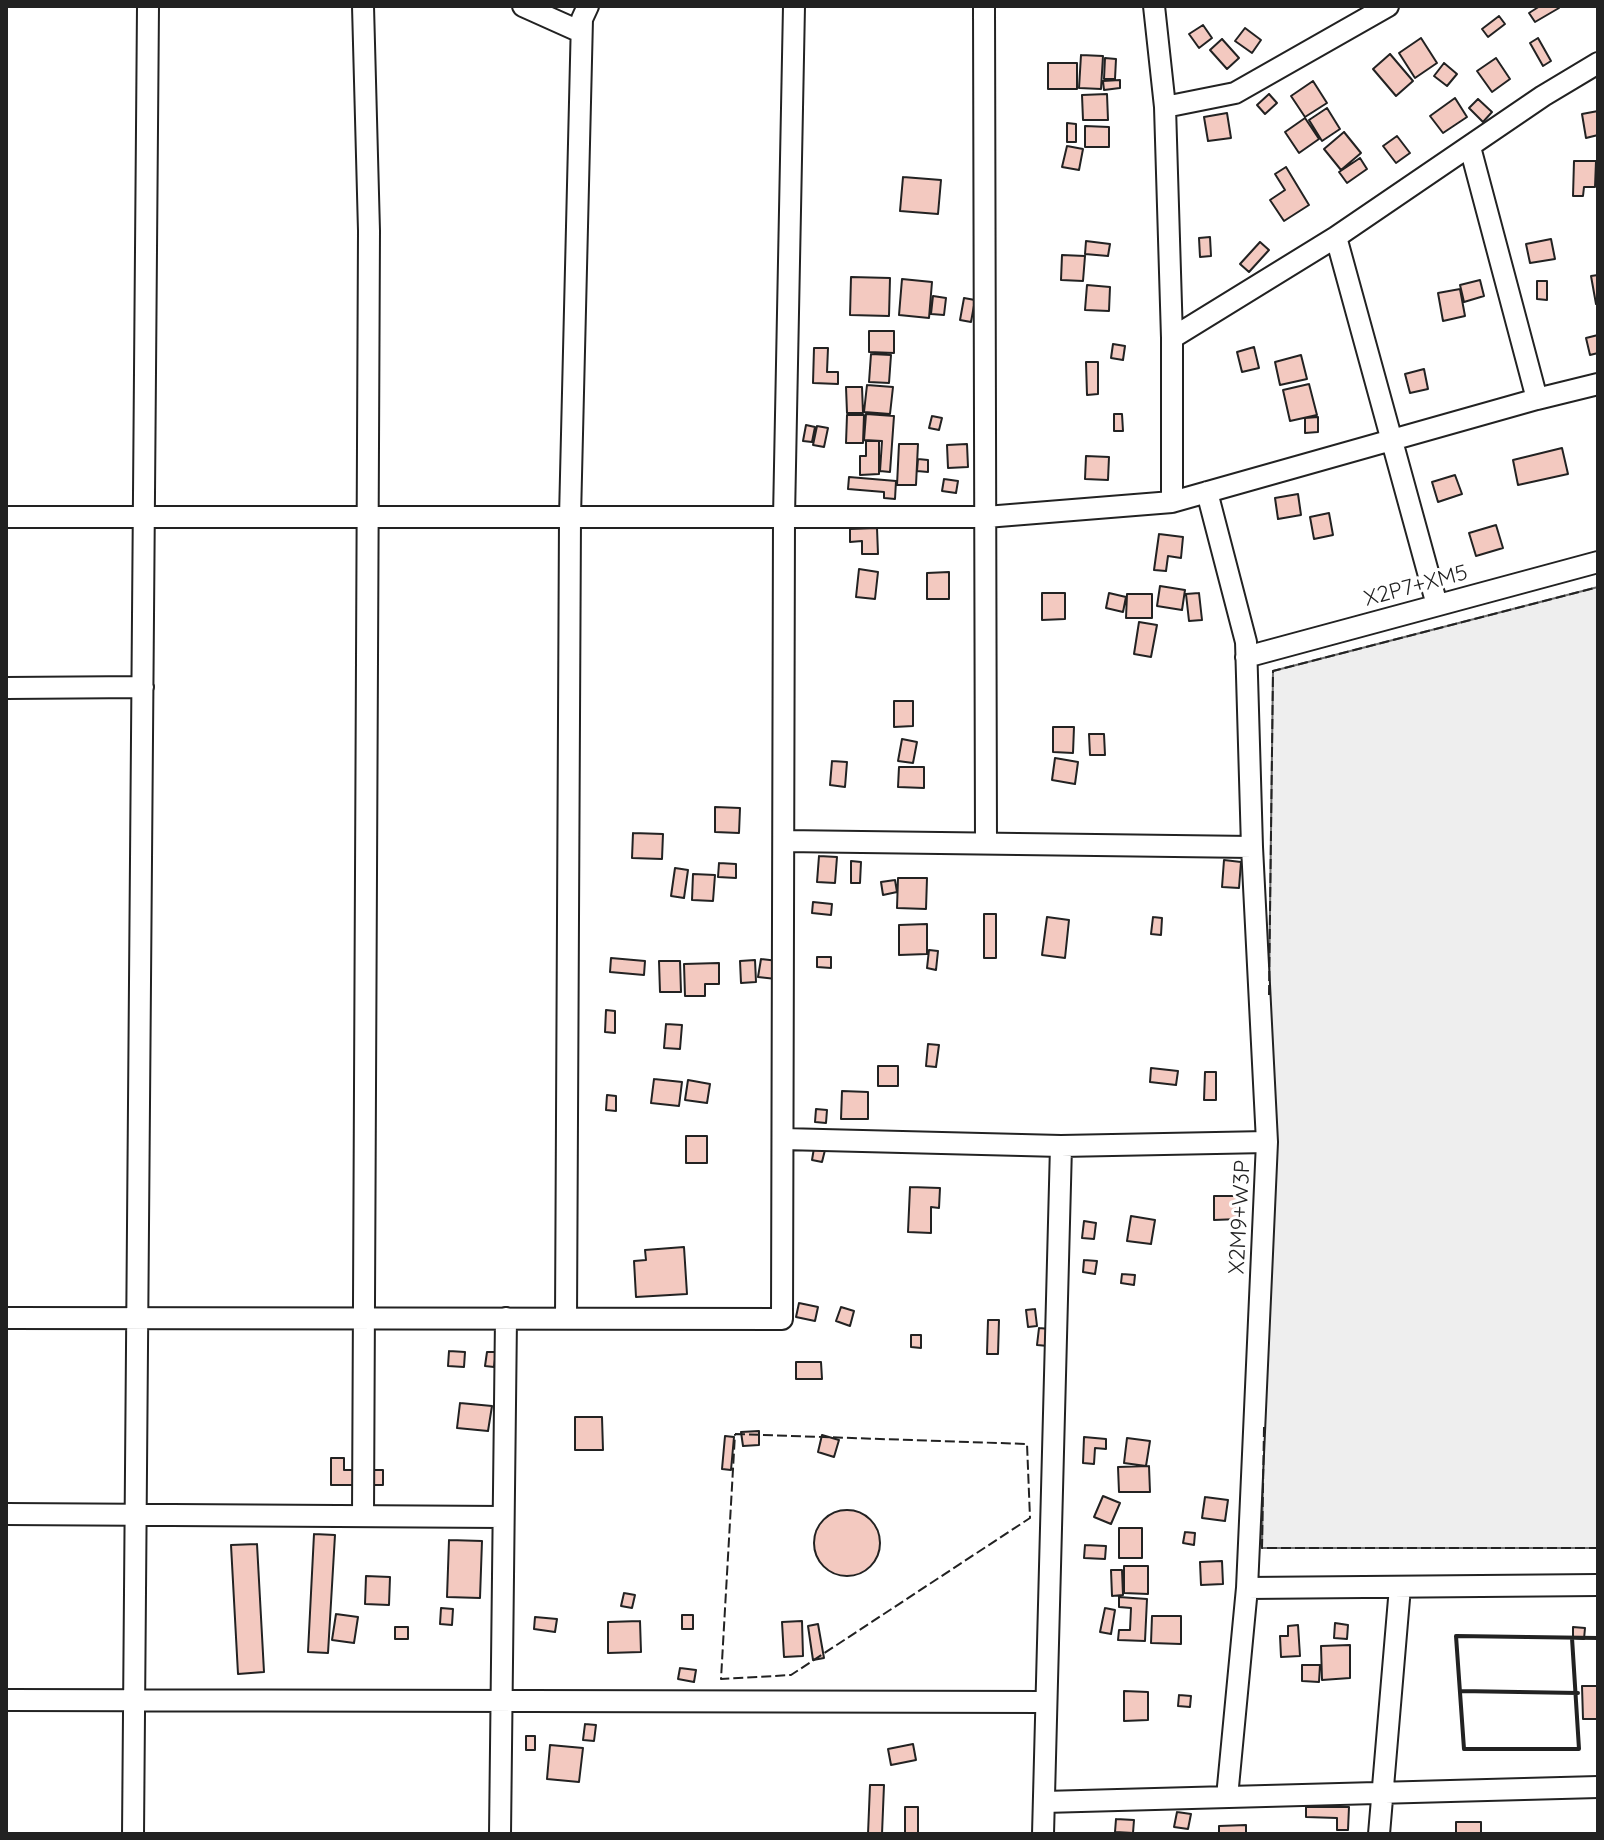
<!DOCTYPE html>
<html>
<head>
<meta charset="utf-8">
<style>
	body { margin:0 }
	#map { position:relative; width:1604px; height:1840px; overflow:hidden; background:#fff; font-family:Quicksand,sans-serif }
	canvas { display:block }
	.frame { position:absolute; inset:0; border:8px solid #222; pointer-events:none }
</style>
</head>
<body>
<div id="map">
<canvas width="1604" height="1840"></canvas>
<div class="frame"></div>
</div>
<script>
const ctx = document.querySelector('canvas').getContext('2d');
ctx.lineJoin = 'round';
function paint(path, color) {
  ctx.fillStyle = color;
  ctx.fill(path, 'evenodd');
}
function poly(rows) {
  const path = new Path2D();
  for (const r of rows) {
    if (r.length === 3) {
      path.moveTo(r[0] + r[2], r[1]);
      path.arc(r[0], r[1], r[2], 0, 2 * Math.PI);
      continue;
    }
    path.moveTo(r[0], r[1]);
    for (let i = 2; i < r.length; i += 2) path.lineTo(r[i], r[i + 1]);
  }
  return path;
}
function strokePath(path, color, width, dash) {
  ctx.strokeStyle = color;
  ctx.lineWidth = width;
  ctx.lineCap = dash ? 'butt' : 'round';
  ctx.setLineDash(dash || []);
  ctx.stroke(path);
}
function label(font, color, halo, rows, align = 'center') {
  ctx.font = font + ' Quicksand,sans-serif';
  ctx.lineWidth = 6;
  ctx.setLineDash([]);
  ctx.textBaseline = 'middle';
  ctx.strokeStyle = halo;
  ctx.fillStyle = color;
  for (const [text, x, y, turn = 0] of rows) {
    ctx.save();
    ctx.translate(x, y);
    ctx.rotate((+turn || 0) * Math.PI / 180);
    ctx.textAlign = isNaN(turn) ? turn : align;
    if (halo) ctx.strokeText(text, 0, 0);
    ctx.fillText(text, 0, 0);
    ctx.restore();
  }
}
const green = poly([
	[1598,587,1598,1548,1262,1548,1273,671,1598,587]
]);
paint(green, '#eee');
strokePath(green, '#6f6f6f', 2);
const building = poly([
	[1540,6,1558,6,1559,8,1535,22,1529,13,1540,6],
	[1499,16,1505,24,1488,37,1482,29,1499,16],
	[1203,25,1212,38,1199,48,1189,34,1203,25],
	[1245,28,1261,40,1252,53,1235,41,1245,28],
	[1421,38,1437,63,1415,78,1399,53,1421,38],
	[1538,38,1551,61,1543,66,1530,43,1538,38],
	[1222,39,1239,58,1227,69,1210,50,1222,39],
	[1390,54,1413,81,1396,96,1373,69,1390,54],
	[1081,55,1103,56,1101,89,1079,88,1081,55],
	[1105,58,1116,59,1115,79,1104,79,1105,58],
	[1496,58,1510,79,1492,92,1477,71,1496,58],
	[1048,63,1077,63,1077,89,1048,89,1048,63],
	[1444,63,1457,74,1447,86,1434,76,1444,63],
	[1120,80,1120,88,1104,90,1103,81,1120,80],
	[1313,81,1327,103,1305,117,1291,96,1313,81],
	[1107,94,1108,120,1083,120,1082,95,1107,94],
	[1269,94,1277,103,1265,114,1257,105,1269,94],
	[1455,98,1467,117,1443,133,1430,116,1455,98],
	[1478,99,1492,112,1483,122,1469,108,1478,99],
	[1327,108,1340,129,1322,141,1309,120,1327,108],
	[1598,111,1598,135,1586,138,1582,114,1598,111],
	[1227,113,1231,138,1208,141,1204,117,1227,113],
	[1305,118,1319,139,1299,153,1285,132,1305,118],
	[1067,123,1076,124,1076,142,1067,142,1067,123],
	[1085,126,1109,127,1109,147,1085,147,1085,126],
	[1344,132,1361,153,1341,170,1324,149,1344,132],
	[1397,136,1410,153,1396,163,1383,146,1397,136],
	[1067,146,1083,149,1079,170,1062,167,1067,146],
	[1360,158,1367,169,1347,183,1339,172,1360,158],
	[1574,161,1596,161,1595,187,1584,187,1583,196,1573,196,1574,161],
	[1286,167,1309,205,1284,221,1270,200,1285,190,1275,174,1286,167],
	[903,177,941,180,938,214,900,211,903,177],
	[1210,237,1211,256,1200,257,1199,238,1210,237],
	[1551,239,1555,259,1530,263,1526,244,1551,239],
	[1086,241,1110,244,1108,256,1085,254,1086,241],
	[1260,242,1269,250,1249,272,1240,264,1260,242],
	[1062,255,1085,256,1083,281,1061,280,1062,255],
	[1598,275,1598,303,1596,304,1591,276,1598,275],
	[851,277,890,278,889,316,850,315,851,277],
	[902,279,932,282,929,318,899,315,902,279],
	[1480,280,1484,296,1464,302,1460,285,1480,280],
	[1537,281,1547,281,1547,300,1537,299,1537,281],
	[1087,285,1110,287,1109,311,1085,310,1087,285],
	[1460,289,1465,316,1443,321,1438,293,1460,289],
	[933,296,946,298,944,315,931,314,933,296],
	[964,298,975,300,971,322,960,320,964,298],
	[869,331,894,331,894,353,869,352,869,331],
	[1598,335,1598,353,1590,355,1586,338,1598,335],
	[1113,344,1125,346,1123,360,1111,358,1113,344],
	[1254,347,1259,368,1242,372,1237,352,1254,347],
	[814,348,828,348,827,372,838,372,838,384,813,383,814,348],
	[871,354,891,355,889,383,869,382,871,354],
	[1301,355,1307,379,1280,385,1275,362,1301,355],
	[1086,362,1098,362,1098,394,1087,395,1086,362],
	[1424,369,1428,389,1410,393,1405,374,1424,369],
	[1309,384,1317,415,1290,421,1283,390,1309,384],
	[867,385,893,387,890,414,864,412,867,385],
	[846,387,862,387,863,413,847,413,846,387],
	[866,414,894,416,890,472,880,471,882,441,864,440,866,414],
	[1114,414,1122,414,1123,431,1114,431,1114,414],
	[847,415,864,415,863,443,846,443,847,415],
	[932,416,942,418,939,430,929,428,932,416],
	[1318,417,1318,432,1305,433,1305,418,1318,417],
	[806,425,815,427,812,442,803,441,806,425],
	[817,426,828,428,824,447,813,445,817,426],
	[866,441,879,441,879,474,860,475,860,456,866,456,866,441],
	[899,444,918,444,916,485,897,485,899,444],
	[967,444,968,467,948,468,947,445,967,444],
	[1562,448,1568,474,1518,485,1513,460,1562,448],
	[1086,456,1109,457,1108,480,1085,479,1086,456],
	[918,459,928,460,928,472,917,471,918,459],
	[1455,475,1462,494,1438,502,1432,482,1455,475],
	[849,477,896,481,895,499,884,498,884,492,848,489,849,477],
	[944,479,958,481,956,493,942,491,944,479],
	[1298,494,1301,515,1278,519,1275,498,1298,494],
	[1329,513,1333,535,1314,539,1310,517,1329,513],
	[1496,525,1503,548,1476,556,1469,533,1496,525],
	[877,528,878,554,862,554,862,541,850,542,850,529,877,528],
	[1159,534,1183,537,1181,558,1168,556,1166,571,1154,570,1159,534],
	[859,569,878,572,875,599,856,597,859,569],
	[949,572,949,599,927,599,927,573,949,572],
	[1160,586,1185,590,1182,610,1157,606,1160,586],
	[1042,593,1065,593,1065,619,1042,620,1042,593],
	[1109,593,1126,597,1123,612,1106,608,1109,593],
	[1199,593,1202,620,1189,621,1186,594,1199,593],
	[1127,594,1152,594,1152,618,1126,618,1127,594],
	[1139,622,1157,625,1151,657,1134,654,1139,622],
	[894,701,913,701,913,726,894,727,894,701],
	[1053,727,1074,727,1073,753,1053,752,1053,727],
	[1089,734,1104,734,1105,755,1090,755,1089,734],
	[902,739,917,742,913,763,898,761,902,739],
	[1055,758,1078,762,1075,784,1052,780,1055,758],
	[832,761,847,762,845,787,830,785,832,761],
	[899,767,924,767,924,788,898,787,899,767],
	[715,807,740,808,739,833,715,832,715,807],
	[633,833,663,834,662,859,632,858,633,833],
	[819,856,837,857,835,883,817,882,819,856],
	[1224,860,1241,862,1239,888,1222,887,1224,860],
	[851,861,861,862,860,883,851,883,851,861],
	[719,863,736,864,736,878,718,877,719,863],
	[675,868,688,870,684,898,671,896,675,868],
	[693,874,715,875,713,901,692,900,693,874],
	[898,878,927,878,926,909,897,908,898,878],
	[895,880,897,892,883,895,881,882,895,880],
	[813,902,832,904,831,915,812,913,813,902],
	[984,914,996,914,996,958,984,958,984,914],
	[1047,917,1069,920,1065,958,1042,955,1047,917],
	[1153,917,1162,918,1161,935,1151,934,1153,917],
	[927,924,927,954,899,955,899,925,927,924],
	[929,950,938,951,936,970,927,968,929,950],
	[817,957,831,957,831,968,817,967,817,957],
	[611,958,645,961,644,975,610,972,611,958],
	[761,959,787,962,785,980,758,977,761,959],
	[755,960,756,982,741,983,740,961,755,960],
	[659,961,680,961,681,992,660,992,659,961],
	[719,963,719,984,705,984,705,996,685,996,684,964,719,963],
	[606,1010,615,1011,615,1033,605,1032,606,1010],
	[666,1024,682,1025,680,1049,664,1048,666,1024],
	[928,1044,939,1045,936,1067,926,1066,928,1044],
	[878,1066,898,1066,898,1086,878,1086,878,1066],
	[1151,1068,1178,1071,1176,1085,1150,1082,1151,1068],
	[1205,1072,1216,1072,1216,1100,1204,1100,1205,1072],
	[654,1079,682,1082,679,1106,651,1103,654,1079],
	[688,1080,710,1084,707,1103,685,1100,688,1080],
	[842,1091,868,1092,868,1119,841,1119,842,1091],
	[607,1095,616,1096,616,1111,606,1110,607,1095],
	[816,1109,827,1110,826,1123,815,1122,816,1109],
	[686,1136,707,1136,707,1163,686,1163,686,1136],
	[814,1148,825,1150,822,1162,812,1160,814,1148],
	[910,1187,940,1188,939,1208,931,1207,931,1233,908,1232,910,1187],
	[1214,1196,1239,1196,1239,1219,1214,1220,1214,1196],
	[1131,1216,1155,1220,1151,1244,1127,1241,1131,1216],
	[1084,1221,1096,1223,1094,1239,1082,1238,1084,1221],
	[684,1247,687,1294,636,1297,634,1261,646,1260,645,1250,684,1247],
	[1084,1260,1097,1261,1095,1274,1083,1272,1084,1260],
	[1122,1274,1135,1275,1134,1285,1121,1283,1122,1274],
	[799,1303,818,1307,815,1321,796,1317,799,1303],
	[841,1307,854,1311,850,1326,836,1321,841,1307],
	[1035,1309,1037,1326,1028,1327,1026,1310,1035,1309],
	[988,1320,999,1320,998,1354,987,1354,988,1320],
	[1039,1328,1050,1329,1048,1346,1037,1345,1039,1328],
	[911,1335,921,1335,921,1348,911,1347,911,1335],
	[449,1351,465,1352,464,1367,448,1366,449,1351],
	[487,1352,496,1352,494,1367,485,1366,487,1352],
	[796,1362,821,1362,822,1379,796,1379,796,1362],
	[460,1403,492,1406,488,1431,457,1428,460,1403],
	[575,1417,602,1417,603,1450,575,1450,575,1417],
	[759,1431,759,1445,743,1446,741,1432,759,1431],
	[822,1435,839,1440,834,1457,818,1452,822,1435],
	[725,1436,734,1437,731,1470,722,1469,725,1436],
	[1084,1437,1106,1439,1106,1449,1095,1448,1094,1464,1083,1463,1084,1437],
	[1127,1438,1150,1441,1146,1466,1124,1463,1127,1438],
	[331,1458,344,1458,344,1470,383,1470,383,1485,331,1485,331,1458],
	[1149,1466,1150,1492,1119,1492,1118,1467,1149,1466],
	[1103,1496,1120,1503,1111,1524,1094,1517,1103,1496],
	[1205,1497,1228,1500,1225,1521,1202,1518,1205,1497],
	[847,1543,33],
	[1119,1528,1142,1528,1142,1558,1119,1558,1119,1528],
	[1185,1532,1195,1533,1194,1545,1183,1543,1185,1532],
	[314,1534,335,1535,328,1653,308,1652,314,1534],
	[449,1540,482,1541,480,1598,447,1597,449,1540],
	[257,1544,264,1672,238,1674,231,1545,257,1544],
	[1085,1545,1106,1546,1105,1559,1084,1558,1085,1545],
	[1222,1561,1223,1584,1201,1585,1200,1562,1222,1561],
	[1124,1566,1148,1566,1148,1594,1124,1593,1124,1566],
	[1111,1570,1122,1570,1123,1595,1112,1596,1111,1570],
	[366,1576,390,1577,389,1605,365,1604,366,1576],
	[624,1593,635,1595,632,1608,621,1606,624,1593],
	[1119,1597,1147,1599,1145,1641,1118,1640,1119,1630,1130,1630,1131,1608,1119,1607,1119,1597],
	[441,1608,453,1609,452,1625,440,1624,441,1608],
	[1105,1608,1115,1610,1111,1634,1100,1632,1105,1608],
	[336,1614,358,1617,354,1643,332,1640,336,1614],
	[682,1615,693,1615,693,1629,682,1629,682,1615],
	[1152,1616,1181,1616,1181,1644,1151,1643,1152,1616],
	[535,1617,557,1619,555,1632,534,1629,535,1617],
	[640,1621,641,1652,608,1653,608,1622,640,1621],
	[802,1621,803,1656,784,1657,782,1622,802,1621],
	[1335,1623,1348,1625,1347,1639,1334,1638,1335,1623],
	[818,1624,824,1658,813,1660,808,1626,818,1624],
	[1298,1625,1300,1656,1281,1657,1280,1636,1288,1636,1288,1626,1298,1625],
	[395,1627,408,1627,408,1639,395,1639,395,1627],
	[1573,1627,1585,1628,1584,1639,1573,1638,1573,1627],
	[1350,1645,1350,1678,1322,1680,1321,1646,1350,1645],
	[1302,1665,1320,1665,1319,1682,1302,1681,1302,1665],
	[680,1668,696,1670,694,1682,678,1679,680,1668],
	[1582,1686,1598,1686,1598,1719,1583,1719,1582,1686],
	[1124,1691,1148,1692,1148,1720,1124,1721,1124,1691],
	[1179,1695,1191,1696,1190,1707,1178,1706,1179,1695],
	[585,1724,596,1725,594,1741,583,1740,585,1724],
	[526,1736,535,1736,535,1750,526,1750,526,1736],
	[913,1744,916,1760,891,1765,888,1749,913,1744],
	[550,1745,583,1748,579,1782,547,1779,550,1745],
	[870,1785,884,1785,882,1834,868,1834,870,1785],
	[905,1807,918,1807,918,1834,905,1834,905,1807],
	[1306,1807,1349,1807,1348,1830,1337,1830,1337,1818,1306,1817,1306,1807],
	[1177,1812,1191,1814,1188,1829,1174,1827,1177,1812],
	[1116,1819,1134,1820,1133,1833,1115,1832,1116,1819],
	[1456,1822,1481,1822,1481,1834,1456,1834,1456,1822],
	[1246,1825,1246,1834,1219,1834,1219,1826,1246,1825]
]);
paint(building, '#f3c9c0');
strokePath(building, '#222', 2);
const minor = poly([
	[363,6,369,231,363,1516],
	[523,6,581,32],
	[984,6,986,843],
	[1154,6,1165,107,1172,338,1172,502],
	[1165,107,1235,93,1388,6],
	[1470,147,1537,399],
	[1336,237,1437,605],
	[1172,338,1336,237,1543,96,1598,63],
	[6,517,986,517,1172,502,1537,399,1598,384],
	[1246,657,1598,562],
	[6,688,143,687],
	[784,841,1252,847,1246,642,1207,492],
	[783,1139,1061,1146,1267,1142],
	[6,1318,782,1319,784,517,794,6],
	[566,1318,570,517,582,19,588,6],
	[6,1514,503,1517],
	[1247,1588,1267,1142,1252,847],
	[6,1700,1046,1702],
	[1227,1797,1247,1588,1598,1585],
	[1044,1802,1598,1787],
	[133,1834,148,6],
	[500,1834,506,1318],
	[1043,1834,1061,1146],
	[1379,1834,1400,1587]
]);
strokePath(minor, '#222', 24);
strokePath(minor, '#fff', 20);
strokePath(poly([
	[1269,995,1273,671,1598,587],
	[1264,1427,1262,1548,1598,1548],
	[735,1434,1027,1444,1030,1518,791,1675,721,1679,735,1434]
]), '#222', 2, [10, 4]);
strokePath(poly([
	[1572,1638,1579,1749,1464,1749,1456,1636,1598,1638],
	[1460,1691,1578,1693]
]), '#222', 4);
label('22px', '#222', '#fff', [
	["X2P7+XM5",1416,586,-15],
	["X2M9+W3P",1240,1217,-87]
]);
</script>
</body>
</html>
